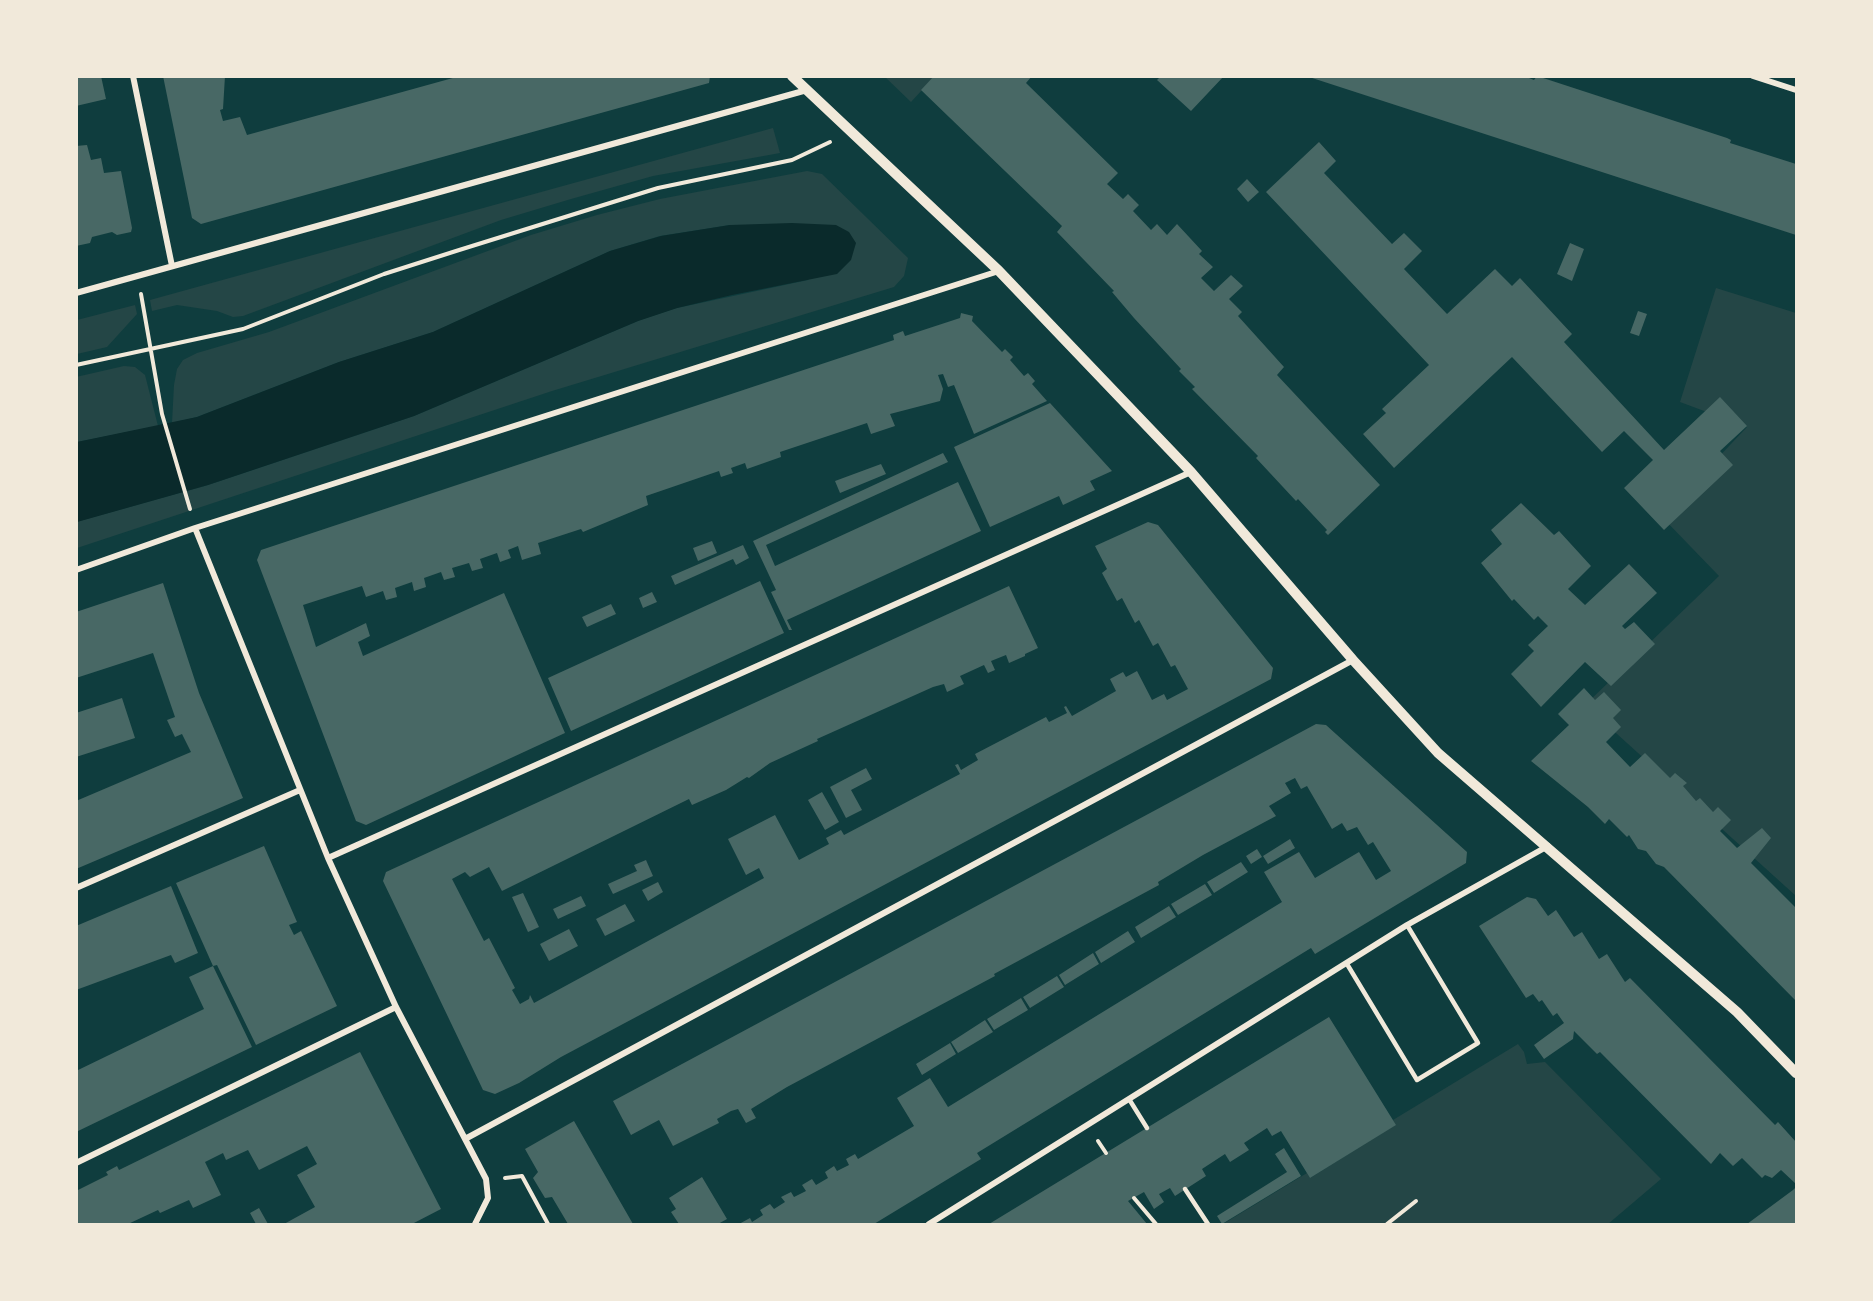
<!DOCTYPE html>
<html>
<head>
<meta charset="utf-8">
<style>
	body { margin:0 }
	#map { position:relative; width:1873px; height:1301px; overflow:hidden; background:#0f3d3e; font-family:Karla,sans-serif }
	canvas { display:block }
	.frame { position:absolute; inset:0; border:78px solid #f1e9da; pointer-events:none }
</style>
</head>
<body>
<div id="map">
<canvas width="1873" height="1301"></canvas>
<div class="frame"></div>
</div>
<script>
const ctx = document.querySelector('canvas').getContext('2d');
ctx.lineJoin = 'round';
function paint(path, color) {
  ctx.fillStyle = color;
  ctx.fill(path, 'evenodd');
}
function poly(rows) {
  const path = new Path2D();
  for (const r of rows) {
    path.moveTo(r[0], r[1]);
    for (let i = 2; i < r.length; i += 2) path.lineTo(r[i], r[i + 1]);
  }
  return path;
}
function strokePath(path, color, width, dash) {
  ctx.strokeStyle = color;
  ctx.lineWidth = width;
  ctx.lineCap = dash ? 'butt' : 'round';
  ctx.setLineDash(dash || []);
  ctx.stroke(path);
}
paint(poly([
	[885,77,934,77,911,102],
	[773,128,780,153,653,176,571,199,501,220,243,316,233,317,217,311,177,305,152,311,150,300],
	[807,171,822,174,908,258,904,276,894,287,552,391,77,548,76,522,208,485,414,416,638,321,677,308,808,280,836,225,730,225,660,236,610,251,433,332,339,362,197,417,172,423,174,385,177,369,183,360,197,353,269,332,531,235,597,215,660,199],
	[1716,288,1796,313,1796,896,1585,705,1719,576,1662,517,1747,427,1680,402],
	[135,305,137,314,107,347,77,354,77,320],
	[124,366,135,367,145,375,158,426,77,442,76,377],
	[1518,1044,1524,1052,1527,1064,1545,1062,1661,1179,1608,1224,1223,1224,1307,1173,1310,1178,1395,1125,1393,1120]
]), '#244646');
paint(poly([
	[792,223,836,225,849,232,856,243,851,260,837,274,732,295,677,308,638,321,414,416,208,485,77,522,77,442,197,417,339,362,433,332,610,251,661,236,730,225]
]), '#0a2a2b');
paint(poly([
	[76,76,101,76,106,99,76,106],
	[163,76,225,76,223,109,220,110,223,121,240,117,247,135,460,76,710,76,709,83,201,224,192,218],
	[934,76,1032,76,1026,83,1118,173,1107,184,1123,199,1128,194,1139,205,1133,211,1151,230,1157,224,1167,235,1177,224,1202,251,1199,254,1213,267,1201,278,1214,291,1231,275,1243,286,1229,299,1242,312,1238,316,1284,367,1277,375,1380,485,1328,535,1325,532,1327,530,1298,499,1296,501,1256,458,1258,456,1192,389,1195,387,1179,371,1181,369,1134,318,1112,292,1114,291,1057,232,1062,226,921,90],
	[1161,76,1224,76,1191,111,1157,80],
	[1306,76,1524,76,1534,80,1537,76,1727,138,1731,140,1730,143,1796,164,1796,235],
	[1319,142,1336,161,1324,173,1392,244,1404,233,1422,251,1404,269,1447,314,1495,269,1512,286,1520,278,1572,334,1564,342,1664,450,1720,397,1747,426,1720,451,1733,465,1664,530,1624,488,1653,460,1624,431,1602,452,1512,357,1394,468,1363,434,1386,413,1382,409,1429,365,1266,192],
	[87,145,91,160,101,158,104,173,121,171,132,228,131,232,117,235,112,232,92,237,90,243,76,246,76,146],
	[1247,179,1259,192,1248,202,1237,189],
	[1570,243,1584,249,1572,281,1557,274],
	[1638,311,1647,314,1639,336,1630,333],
	[961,313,973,316,972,321,1002,352,1005,349,1013,357,1010,360,1024,376,1028,373,1035,381,1032,384,1047,401,974,434,954,385,948,387,943,374,938,375,943,389,940,401,890,414,895,426,871,434,867,423,780,452,781,457,747,469,745,463,731,468,733,473,721,477,719,471,646,496,648,505,583,532,581,529,538,543,541,554,522,560,518,546,508,550,511,558,500,562,497,553,480,559,483,568,472,571,469,563,452,568,455,577,444,580,441,572,424,578,426,587,414,591,412,582,395,588,397,597,386,600,383,591,366,597,362,586,303,605,316,647,366,623,370,636,358,642,363,656,504,593,565,733,366,825,356,821,257,560,261,550,894,340,893,335,903,331,905,336,960,318],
	[1050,403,1112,471,1090,481,1095,490,1063,505,1059,496,990,527,954,447],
	[943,453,948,462,766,545,775,566,958,482,981,531,787,620,792,630,789,630,771,592,776,590,753,541],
	[881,464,886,474,840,493,835,481],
	[1521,503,1554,535,1559,531,1591,566,1568,589,1585,605,1629,564,1657,593,1622,626,1625,629,1634,622,1655,644,1611,686,1585,662,1541,707,1511,674,1534,651,1528,645,1548,626,1538,616,1534,620,1514,599,1512,601,1481,563,1502,544,1491,530],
	[1148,522,1158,525,1273,668,1271,679,561,1057,519,1083,495,1094,483,1090,383,881,386,872,1009,586,1038,648,1025,654,1025,656,1009,663,1006,655,991,661,995,670,988,673,984,665,960,676,964,684,947,692,944,684,933,687,817,739,818,741,770,763,749,778,747,777,726,790,692,805,689,799,502,891,489,867,470,877,465,872,452,879,484,941,489,938,515,988,512,990,520,1004,529,999,530,995,534,1003,764,878,759,868,746,875,728,839,775,815,799,860,829,844,826,838,841,830,844,835,960,774,955,765,958,764,961,770,978,760,975,754,1046,717,1049,722,1067,713,1064,707,1066,706,1072,716,1116,691,1110,679,1123,672,1126,677,1137,671,1152,700,1164,694,1167,700,1188,689,1175,665,1171,667,1158,643,1153,646,1139,620,1135,623,1122,598,1117,601,1102,573,1107,569,1095,546],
	[712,541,717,553,698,561,693,548],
	[743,545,749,558,736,565,733,559,675,585,671,576],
	[760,581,784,633,571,731,548,678],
	[163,583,199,693,243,798,76,869,76,801,191,752,182,734,175,737,167,720,175,717,153,653,76,678,76,612],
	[652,592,657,602,643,608,639,598],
	[611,604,616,614,587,627,582,617],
	[1584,688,1595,700,1604,692,1621,710,1613,718,1621,727,1606,742,1630,767,1645,753,1670,778,1675,773,1687,783,1683,786,1696,801,1700,798,1713,812,1718,807,1731,820,1720,831,1737,848,1762,828,1771,838,1751,863,1796,908,1796,1001,1664,867,1656,864,1646,851,1638,849,1629,835,1627,837,1609,819,1605,824,1588,807,1531,761,1569,725,1558,714],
	[122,698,135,738,76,757,76,713],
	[1316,724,1326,725,1467,852,1466,863,1315,954,1311,948,977,1153,981,1159,874,1224,739,1224,750,1218,752,1222,763,1215,760,1210,770,1204,774,1209,785,1202,781,1197,791,1192,794,1197,806,1191,802,1185,812,1179,816,1185,828,1178,825,1172,834,1166,837,1171,849,1165,846,1159,855,1154,858,1159,914,1126,897,1098,930,1078,948,1107,1282,902,1264,872,1299,852,1315,878,1359,852,1376,880,1391,871,1373,842,1368,845,1357,827,1347,831,1342,823,1332,829,1307,786,1301,789,1295,778,1285,783,1291,793,1269,806,1276,816,1203,855,1158,882,1159,885,994,974,995,976,787,1087,751,1109,756,1118,746,1123,738,1109,731,1111,717,1119,719,1123,673,1146,659,1120,631,1135,613,1101],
	[866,768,872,779,851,790,862,810,846,818,830,787],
	[822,792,839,822,825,830,808,800],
	[1290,839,1295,848,1268,864,1263,856],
	[264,846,297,922,289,925,294,935,301,931,337,1006,256,1045,217,965,213,966,252,1047,76,1132,76,1071,204,1009,189,977,213,966,176,883],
	[1257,849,1262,857,1251,864,1246,856],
	[646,860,653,876,613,894,608,884,637,871,634,865],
	[1241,862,1248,872,1214,893,1207,882],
	[658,882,663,892,648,901,642,890],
	[1205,884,1212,895,1178,915,1171,904],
	[171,886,198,953,175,963,171,955,76,990,76,926],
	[523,893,539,927,528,932,512,897],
	[581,896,586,906,558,919,553,909],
	[1527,897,1536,899,1548,916,1556,910,1574,937,1582,932,1599,959,1607,954,1625,982,1630,978,1775,1125,1778,1122,1796,1142,1796,1184,1781,1170,1772,1178,1765,1175,1762,1178,1742,1158,1733,1166,1720,1153,1711,1164,1600,1052,1597,1054,1574,1031,1573,1039,1544,1059,1534,1045,1564,1023,1557,1013,1553,1016,1542,1000,1539,1002,1533,994,1526,998,1479,926],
	[625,904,635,921,605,936,596,919],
	[1169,906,1176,917,1141,938,1135,927],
	[569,929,578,946,549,961,540,944],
	[1128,931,1135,942,1101,963,1095,952],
	[1093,953,1099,964,1065,985,1059,975],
	[1057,976,1064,987,1030,1008,1023,997],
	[1021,998,1028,1010,994,1030,987,1019],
	[1329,1017,1396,1125,1310,1178,1281,1131,1272,1136,1267,1128,1244,1143,1249,1150,1230,1162,1225,1154,1202,1169,1206,1176,1175,1196,1170,1188,1159,1194,1164,1202,1154,1209,1144,1192,1128,1201,1147,1224,989,1224],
	[985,1020,993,1032,958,1053,951,1042],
	[950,1043,956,1054,922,1075,916,1064],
	[360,1052,441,1209,412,1224,284,1224,315,1207,297,1175,317,1164,307,1146,259,1170,248,1150,226,1160,223,1153,205,1162,221,1195,193,1208,189,1200,160,1213,158,1210,128,1224,76,1224,76,1191,108,1175,106,1172,117,1166,119,1170],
	[574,1121,614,1191,633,1224,568,1224,552,1197,545,1198,533,1178,538,1172,525,1149],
	[1284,1148,1301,1176,1222,1224,1217,1216,1287,1172,1275,1154],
	[702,1177,727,1219,718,1224,679,1224,671,1212,676,1209,669,1198],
	[1796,1187,1796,1224,1747,1224,1793,1190],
	[259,1208,268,1224,256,1224,250,1213]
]), '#486865');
strokePath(poly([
	[141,294,162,414,190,509],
	[76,365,243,329,384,274,456,251,658,188,792,160,830,142],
	[1098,1141,1106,1153],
	[505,1178,522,1176,548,1224],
	[1134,1198,1156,1224],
	[1387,1224,1416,1201]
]), '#f1e9da', 4);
strokePath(poly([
	[1347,964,1417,1080,1478,1043,1407,925],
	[1129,1099,1147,1128],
	[1185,1189,1208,1224]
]), '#f1e9da', 4.5);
strokePath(poly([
	[133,76,172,266],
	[1753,76,1796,90],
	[76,293,807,90],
	[195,528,328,858,396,1007,486,1179,488,1198,475,1224],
	[76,570,195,528,999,271],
	[328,858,1191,472],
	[76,888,300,790],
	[465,1139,1353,660],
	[76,1163,396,1007],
	[929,1224,1407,925,1548,846]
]), '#f1e9da', 6);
strokePath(poly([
	[792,76,999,271,1191,472,1353,660,1438,753,1737,1012,1796,1073]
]), '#f1e9da', 10);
</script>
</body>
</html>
